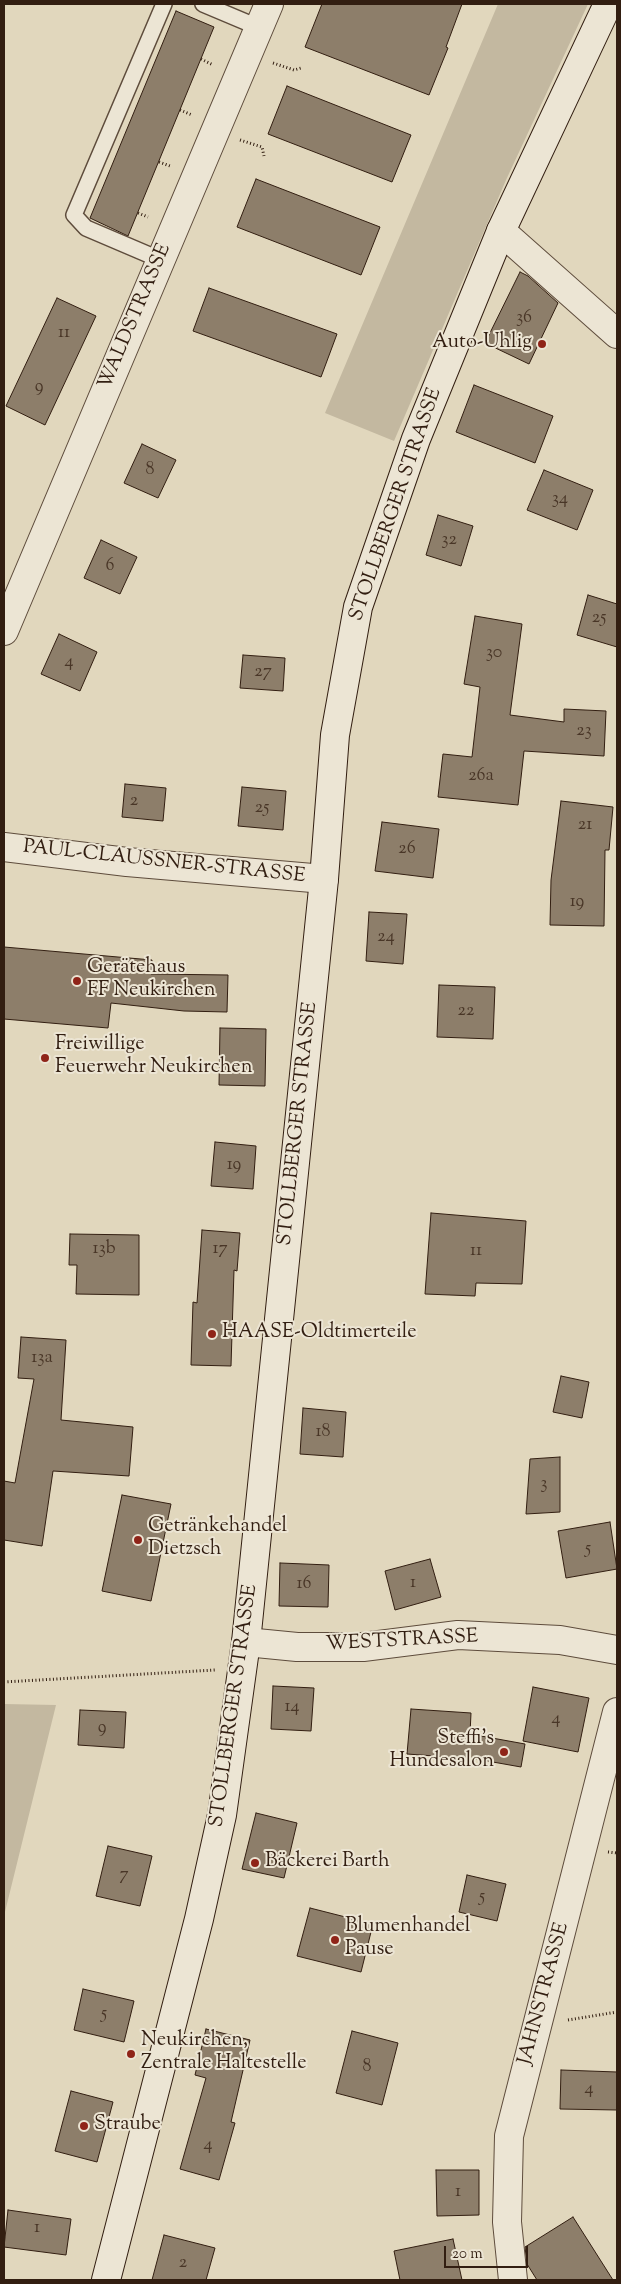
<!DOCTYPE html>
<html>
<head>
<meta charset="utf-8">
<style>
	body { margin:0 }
	#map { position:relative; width:621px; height:2284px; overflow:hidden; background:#e1d7bd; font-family:"Sorts Mill Goudy",serif }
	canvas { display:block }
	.frame { position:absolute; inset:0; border:5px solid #321e11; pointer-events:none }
	.scale { position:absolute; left:444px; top:2246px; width:84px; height:22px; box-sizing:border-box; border:2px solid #321e11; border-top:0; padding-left:6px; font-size:15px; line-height:18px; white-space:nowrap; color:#321e11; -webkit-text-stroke:4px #ece5d4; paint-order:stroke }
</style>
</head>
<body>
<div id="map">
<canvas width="621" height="2284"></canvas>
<div class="frame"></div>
<div class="scale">20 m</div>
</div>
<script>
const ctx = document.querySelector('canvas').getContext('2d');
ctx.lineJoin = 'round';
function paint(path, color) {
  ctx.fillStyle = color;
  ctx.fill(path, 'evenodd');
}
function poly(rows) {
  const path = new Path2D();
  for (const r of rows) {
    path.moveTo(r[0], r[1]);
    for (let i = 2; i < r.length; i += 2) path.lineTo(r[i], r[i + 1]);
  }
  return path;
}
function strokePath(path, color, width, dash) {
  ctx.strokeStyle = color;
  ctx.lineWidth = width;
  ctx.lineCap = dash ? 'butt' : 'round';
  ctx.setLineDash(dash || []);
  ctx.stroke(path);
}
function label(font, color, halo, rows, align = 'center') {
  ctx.font = font + ' "Sorts Mill Goudy",serif';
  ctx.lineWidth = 4;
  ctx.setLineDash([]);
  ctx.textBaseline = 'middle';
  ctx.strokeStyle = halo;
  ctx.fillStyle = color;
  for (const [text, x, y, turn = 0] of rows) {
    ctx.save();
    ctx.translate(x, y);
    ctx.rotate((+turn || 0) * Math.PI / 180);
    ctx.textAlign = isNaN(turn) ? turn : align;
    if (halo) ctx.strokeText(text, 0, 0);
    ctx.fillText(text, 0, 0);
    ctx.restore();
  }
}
paint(poly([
	[498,4,588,4,506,180,394,441,325,413],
	[4,1704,56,1705,4,1916]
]), '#c3b8a0');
const building = poly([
	[322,4,462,4,446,47,448,48,429,95,305,47,322,4],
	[176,11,214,27,128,236,90,218,176,11],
	[287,86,411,135,392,182,268,134,287,86],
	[256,179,380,227,361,275,237,227,256,179],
	[520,272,528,276,558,303,529,364,485,343,520,272],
	[209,288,337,334,321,377,193,331,209,288],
	[57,298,96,316,45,425,6,406,57,298],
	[474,385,553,416,535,463,456,432,474,385],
	[142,444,176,460,158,498,124,483,142,444],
	[544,470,593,490,577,530,527,510,544,470],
	[438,515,473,526,461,566,426,555,438,515],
	[101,540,137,557,120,594,84,578,101,540],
	[588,595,617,604,617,647,577,635,588,595],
	[475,616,522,624,510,715,564,722,564,709,606,711,604,756,524,751,518,805,438,797,443,754,472,757,480,687,464,684,475,616],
	[59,634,97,652,80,691,41,674,59,634],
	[243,655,285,658,283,691,240,688,243,655],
	[125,784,166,788,163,821,122,817,125,784],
	[242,787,286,791,283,830,238,826,242,787],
	[561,801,613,807,609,850,605,850,604,926,550,925,551,880,561,801],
	[382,822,439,829,433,878,375,871,382,822],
	[369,912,407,914,403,964,366,961,369,912],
	[4,947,152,960,151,974,228,975,227,1012,184,1011,111,1003,108,1028,4,1019,4,947],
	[439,985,495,987,493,1039,437,1037,439,985],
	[220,1028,266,1029,265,1086,219,1085,220,1028],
	[215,1142,256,1146,253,1189,211,1186,215,1142],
	[431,1213,526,1221,522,1284,476,1283,475,1296,425,1294,431,1213],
	[202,1230,240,1233,237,1271,234,1270,231,1366,191,1365,193,1302,197,1303,202,1230],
	[70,1234,139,1235,139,1295,76,1294,77,1265,69,1265,70,1234],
	[21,1337,66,1340,61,1420,133,1427,129,1476,53,1471,42,1546,4,1540,4,1481,15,1483,34,1379,18,1378,21,1337],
	[561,1376,589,1382,582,1418,553,1412,561,1376],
	[303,1408,346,1412,343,1457,300,1454,303,1408],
	[560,1457,560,1512,526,1514,530,1459,560,1457],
	[122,1495,171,1504,151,1601,102,1591,122,1495],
	[610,1522,617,1569,566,1578,558,1531,610,1522],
	[430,1559,441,1597,395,1610,385,1571,430,1559],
	[280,1563,329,1565,328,1607,279,1606,280,1563],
	[273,1686,314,1688,311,1731,271,1729,273,1686],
	[533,1687,589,1698,578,1752,523,1741,533,1687],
	[411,1709,471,1713,470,1734,525,1744,521,1767,476,1759,407,1754,411,1709],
	[80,1710,126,1712,124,1748,78,1745,80,1710],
	[256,1813,297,1823,284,1878,242,1869,256,1813],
	[108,1846,152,1856,140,1906,96,1896,108,1846],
	[467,1875,506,1884,497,1921,459,1912,467,1875],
	[310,1908,373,1924,361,1972,297,1956,310,1908],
	[83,1989,134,2001,124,2042,74,2030,83,1989],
	[206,2029,250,2040,231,2122,235,2123,219,2180,180,2169,206,2078,195,2075,206,2029],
	[352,2031,398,2043,382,2105,336,2093,352,2031],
	[561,2070,617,2072,617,2110,560,2109,561,2070],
	[71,2091,113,2102,97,2162,55,2151,71,2091],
	[436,2170,479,2170,479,2215,437,2216,436,2170],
	[8,2210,71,2219,66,2255,4,2247,8,2210],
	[573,2217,613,2280,537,2280,527,2264,525,2247,573,2217],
	[164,2235,215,2248,206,2280,152,2280,164,2235],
	[453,2239,462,2280,400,2280,394,2251,453,2239]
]);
paint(building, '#8d7e6a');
strokePath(building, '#321e11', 1);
const service = poly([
	[203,4,260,28],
	[161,260,86,228,74,215,164,4]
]);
const minor = poly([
	[501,231,617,334],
	[4,631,269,4],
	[4,847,127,862,324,879],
	[246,1642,297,1647,363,1647,458,1635,560,1640,617,1650],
	[513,2280,507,2222,509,2136,617,1712]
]);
const secondary = poly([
	[106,2280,199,1919,222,1815,246,1642,324,879,335,735,358,607,416,439,501,231,608,4]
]);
strokePath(service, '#5e4c3c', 18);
strokePath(minor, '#5e4c3c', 30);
strokePath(secondary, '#321e11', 30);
strokePath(poly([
	[201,59,213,65],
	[273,63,294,70,301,68],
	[180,110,192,115],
	[240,140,262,147,264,156],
	[159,162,170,166],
	[138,213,148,217],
	[4,1682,215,1670],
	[608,1852,617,1853],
	[568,2020,617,2012]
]), '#321e11', 3, [1, 2.5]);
strokePath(service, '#ece5d4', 15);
strokePath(minor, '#ece5d4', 28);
strokePath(secondary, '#ece5d4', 28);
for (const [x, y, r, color] of [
	[542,344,5,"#8f2418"],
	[77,981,5,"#8f2418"],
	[45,1058,5,"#8f2418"],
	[212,1334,5,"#8f2418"],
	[138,1540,5,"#8f2418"],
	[504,1752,5,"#8f2418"],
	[255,1863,5,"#8f2418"],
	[335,1940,5,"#8f2418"],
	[131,2054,5,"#8f2418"],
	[84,2126,5,"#8f2418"]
]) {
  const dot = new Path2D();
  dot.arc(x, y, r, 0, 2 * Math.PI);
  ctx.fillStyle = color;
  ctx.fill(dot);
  strokePath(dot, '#ece5d4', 2);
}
label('18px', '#493627', null, [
	["36",524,319],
	["11",64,334],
	["9",39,388],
	["8",150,471],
	["34",560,500],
	["32",449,541],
	["6",110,567],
	["25",599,619],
	["30",494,654],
	["4",69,663],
	["27",263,673],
	["23",584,732],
	["26a",481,777],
	["2",134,802],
	["25",262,809],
	["21",585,826],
	["26",407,850],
	["19",577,903],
	["24",386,938],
	["22",466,1012],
	["19",234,1166],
	["13b",104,1250],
	["17",220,1250],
	["11",476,1252],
	["13a",42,1359],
	["18",323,1433],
	["3",544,1485],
	["5",588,1550],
	["1",413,1584],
	["16",304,1585],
	["14",292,1708],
	["4",556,1720],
	["9",102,1729],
	["7",124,1876],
	["5",482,1898],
	["5",104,2015],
	["8",367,2068],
	["4",589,2090],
	["4",208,2146],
	["1",458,2193],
	["1",37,2229],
	["2",183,2264]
]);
label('20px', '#321e11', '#ece5d4', [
	["WALDSTRASSE",136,317,-67],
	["STOLLBERGER STRASSE",397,505,-71],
	["PAUL-CLAUSSNER-STRASSE",164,863,6],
	["STOLLBERGER STRASSE",299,1124,-84],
	["WESTSTRASSE",402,1642,-3],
	["STOLLBERGER STRASSE",235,1706,-82],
	["JAHNSTRASSE",545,1994,-75]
]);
label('20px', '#321e11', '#ece5d4', [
	["Auto-Uhlig",532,344,"right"],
	["Gerätehaus",87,969],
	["FF Neukirchen",87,992],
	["Freiwillige",55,1046],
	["Feuerwehr Neukirchen",55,1069],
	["HAASE-Oldtimerteile",222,1334],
	["Getränkehandel",148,1528],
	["Dietzsch",148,1551],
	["Steffi's",494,1740,"right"],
	["Hundesalon",494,1763,"right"],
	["Bäckerei Barth",265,1863],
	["Blumenhandel",345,1928],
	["Pause",345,1951],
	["Neukirchen,",141,2042],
	["Zentrale Haltestelle",141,2065],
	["Straube",94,2126]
], 'left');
</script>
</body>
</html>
